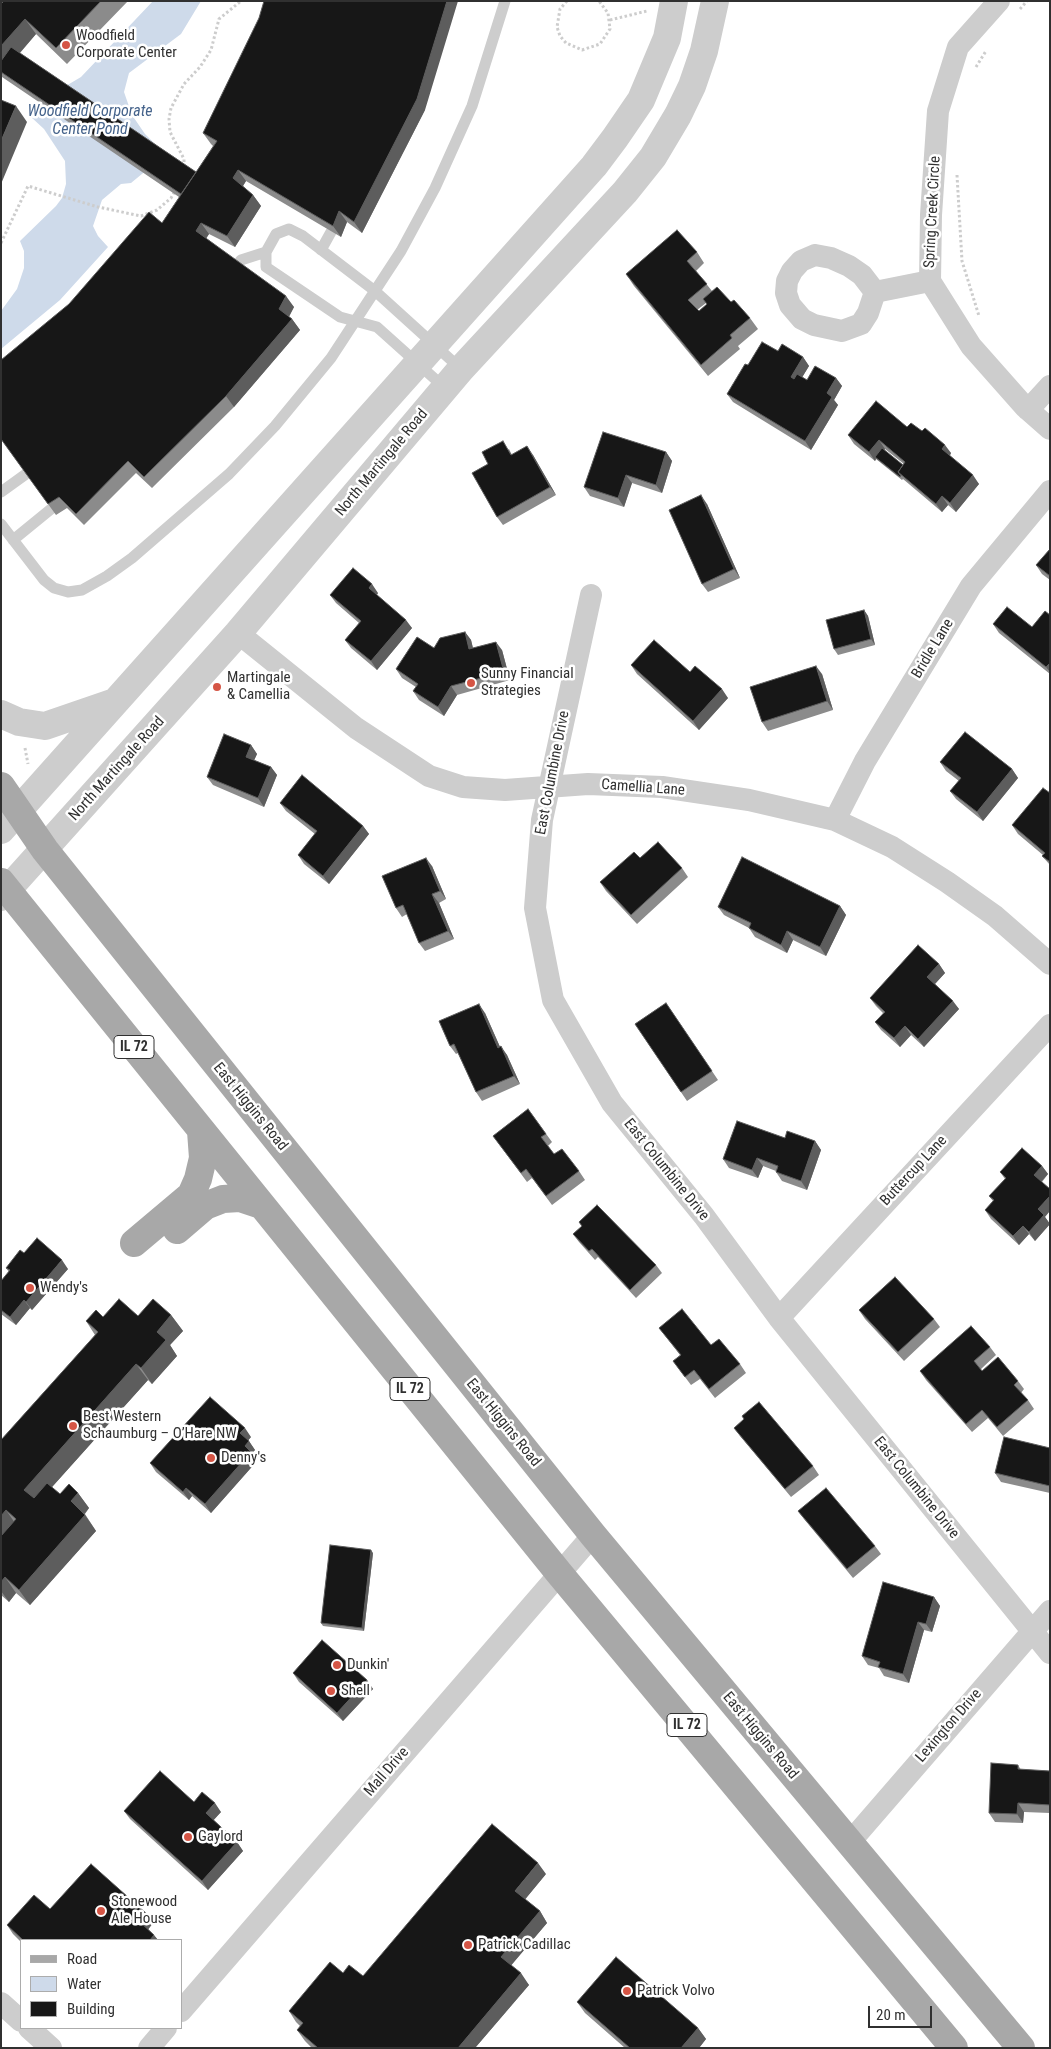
<!DOCTYPE html>
<html>
<head>
<meta charset="utf-8">
<style>
	body { margin:0 }
	#map { position:relative; width:1051px; height:2049px; overflow:hidden; background:#fff; font-family:"Roboto Condensed",sans-serif }
	canvas { display:block }
	.frame { position:absolute; inset:0; border:2px solid #303030; pointer-events:none }
	.legend { position:absolute; left:20px; top:1939px; width:162px; height:90px; box-sizing:border-box; background:#fff; border:1px solid #acacac; margin:0; padding:6px 9px; list-style:none; font-size:15px; color:#303030 }
	.legend li { display:flex; align-items:center; gap:10px; height:25px }
	.legend b { width:25px; border:1px solid #acacac }
	.scale { position:absolute; left:868px; top:2006px; width:64px; height:22px; box-sizing:border-box; border:2px solid #303030; border-top:0; padding-left:6px; font-size:15px; line-height:18px; white-space:nowrap; color:#303030; -webkit-text-stroke:4px #fff; paint-order:stroke }
</style>
</head>
<body>
<div id="map">
<canvas width="1051" height="2049"></canvas>
<div class="frame"></div>
<ul class="legend">
<li><b style="height:6px;background:#a8a8a8"></b>Road</li>
<li><b style="height:14px;background:#cedaea"></b>Water</li>
<li><b style="height:14px;background:#171717"></b>Building</li>
</ul>
<div class="scale">20 m</div>
</div>
<script>
const ctx = document.querySelector('canvas').getContext('2d');
ctx.lineJoin = 'round';
function paint(path, color) {
  ctx.fillStyle = color;
  ctx.fill(path, 'evenodd');
}
function poly(rows) {
  const path = new Path2D();
  for (const r of rows) {
    path.moveTo(r[0], r[1]);
    for (let i = 2; i < r.length; i += 2) path.lineTo(r[i], r[i + 1]);
  }
  return path;
}
function strokePath(path, color, width, dash) {
  ctx.strokeStyle = color;
  ctx.lineWidth = width;
  ctx.lineCap = dash ? 'butt' : 'round';
  ctx.setLineDash(dash || []);
  ctx.stroke(path);
}
function label(font, color, halo, rows, align = 'center') {
  ctx.font = font + ' "Roboto Condensed",sans-serif';
  ctx.lineWidth = 5;
  ctx.setLineDash([]);
  ctx.textBaseline = 'middle';
  ctx.strokeStyle = halo;
  ctx.fillStyle = color;
  for (const [text, x, y, turn = 0] of rows) {
    ctx.save();
    ctx.translate(x, y);
    ctx.rotate((+turn || 0) * Math.PI / 180);
    ctx.textAlign = isNaN(turn) ? turn : align;
    if (halo) ctx.strokeText(text, 0, 0);
    ctx.fillText(text, 0, 0);
    ctx.restore();
  }
}
paint(poly([
	[153,1,201,1,181,34,129,73,124,92,132,115,145,134,161,150,148,169,131,183,121,184,102,200,93,226,98,236,108,247,60,300,1,349,1,311,17,289,24,268,24,251,20,241,56,206,62,198,66,184,65,161,44,129,31,117,42,104,59,90,81,77]
]), '#cedaea');
strokePath(poly([
	[567,1,560,9,557,27,560,36,566,43,582,50,600,44,610,29,608,13,599,1],
	[1020,9,1027,1],
	[610,20,647,11],
	[976,67,986,51],
	[184,167,184,159,170,132,169,119,171,108,184,84,200,67,211,50,219,19,241,1],
	[957,175,962,261,979,316],
	[1,243,28,186,98,207,141,216,157,210,171,198,175,191],
	[25,748,28,764]
]), '#cdcdcd', 3, [2.5, 2.5]);
strokePath(poly([
	[321,250,331,232],
	[236,266,241,260,266,252],
	[445,388,377,327,340,317,266,267,266,252,276,234,289,229,303,236,375,291,461,369],
	[1,492,26,474],
	[1,524,44,580,54,588,68,592,82,590,107,576,132,558,229,474,275,426,331,358,401,251,435,188,472,106,505,1],
	[13,540,51,509]
]), '#cdcdcd', 11);
strokePath(poly([
	[999,1,958,47,938,111,931,215,930,281,971,346,1025,407,1050,429],
	[815,255,831,258,849,266,862,275,875,292,868,313,861,324,842,331,814,325,802,319,790,305,786,293,787,281,792,271,801,261,815,255],
	[875,292,930,281],
	[1028,410,1050,386],
	[591,595,542,820,535,908,553,1000,612,1103,704,1216,779,1318,1050,1653],
	[238,633,356,728,429,776,463,787,505,790,588,784,662,787,749,800,835,820,892,847,947,882,995,916,1050,964],
	[835,820,865,761,971,586,1050,491],
	[779,1318,1050,1025],
	[850,1842,1050,1611],
	[1,2003,21,2021],
	[181,2011,593,1535],
	[29,2028,51,2048],
	[149,2048,166,2028]
]), '#cdcdcd', 22);
strokePath(poly([
	[1,714,19,722,45,726,112,703],
	[1,830,594,166,615,138,641,100,667,38,674,1],
	[1,897,238,633,461,369,625,192,653,157,678,115,692,86,704,51,715,1]
]), '#cdcdcd', 28);
strokePath(poly([
	[1,786,45,850,593,1535,1021,2048],
	[1,882,559,1573,954,2048],
	[177,1230,205,1206,223,1199,240,1198,261,1205],
	[134,1243,191,1195,198,1179,203,1158,201,1131]
]), '#a8a8a8', 28);
paint(poly([
	[2,1,128,1,67,64,36,34,20,53,196,172,213,146,211,144,203,133,425,110,362,233,347,222,341,237,246,181,243,186,253,195,261,206,235,247,209,234,206,238,294,307,289,317,292,319,300,330,234,407,152,488,136,473,84,525,67,508,56,515,1,439,69,304,162,223,179,197,2,77,1,79,1,4,3,2],
	[697,252,704,263,696,271,712,291,731,302,750,318,758,329,738,346,740,349,708,376,634,286,626,274],
	[706,303,707,305,699,311,697,310],
	[778,351,803,357,809,366,802,377,807,380,836,378,842,386,834,400,838,405,811,450,733,402,727,394,748,365],
	[907,427,922,431,951,453,950,456,979,484,956,512,948,505,942,512,903,479,902,480,876,459,875,461,854,444,848,435],
	[885,449,904,464,903,465,884,450],
	[509,449,512,455,533,455,556,495,503,525,497,517,488,464],
	[666,452,672,461,662,493,632,483,624,507,590,496,584,487],
	[707,504,740,578,708,592,702,584],
	[1050,549,1050,580,1042,574,1036,565],
	[378,593,377,595,412,628,377,670,351,648,345,640,359,623,336,603,330,595],
	[864,610,868,616,875,645,838,655,834,649],
	[1050,615,1050,674,999,633,993,624,1032,627],
	[465,632,471,640,473,648,502,650,510,680,457,695,444,716,419,700,413,691,416,687,402,678,396,669],
	[631,665,690,672,728,698,699,730,637,674],
	[822,674,833,710,768,731,762,722],
	[251,745,257,754,254,760,271,767,277,775,264,807,213,785,207,777],
	[940,762,1012,769,1018,778,983,821,956,799,950,791,959,781,946,771],
	[1050,793,1050,865,1042,856,1043,855,1018,834,1012,825],
	[280,803,363,826,369,834,329,884,304,864,298,855,315,834,286,811],
	[640,858,682,868,688,877,637,924,606,891,600,882],
	[432,866,446,899,439,903,454,939,425,951,419,943,407,914,402,917,396,908],
	[840,906,846,915,826,956,793,940,787,953,755,937,749,928,724,915,718,907],
	[939,964,945,973,935,984,959,1009,924,1047,911,1035,900,1047,881,1030,875,1022,883,1013,876,1006,870,998],
	[666,1003,718,1080,687,1101,635,1024],
	[485,1013,500,1047,507,1055,520,1084,482,1101,476,1092,458,1053,456,1054,450,1046],
	[528,1109,552,1142,548,1146,554,1154,579,1171,585,1180,552,1205,532,1178,527,1182,493,1136],
	[785,1138,815,1141,821,1150,807,1190,782,1181,776,1172,776,1171,763,1166,758,1178,729,1168,723,1159],
	[1042,1166,1048,1174,1042,1182,1045,1217,1050,1224,1035,1241,1029,1234,1019,1245,991,1219,985,1210,993,1201,989,1196,1005,1179,1000,1172],
	[579,1222,656,1265,662,1273,636,1298,598,1257,595,1260,579,1242,573,1234,582,1226],
	[24,1253,68,1269,32,1310,30,1308,16,1325,1,1314,1,1281,9,1272,6,1268],
	[859,1310,934,1319,940,1327,904,1361,865,1319],
	[171,1315,183,1331,170,1345,177,1356,152,1384,148,1380,52,1487,60,1494,78,1493,89,1508,85,1514,96,1531,30,1605,16,1593,9,1602,1,1595,1,1440,95,1335,86,1321,103,1317],
	[659,1328,711,1345,740,1364,746,1373,715,1398,700,1379,691,1385,673,1361,680,1355],
	[990,1347,996,1355,981,1369,982,1371,1018,1381,1024,1389,1021,1393,1028,1400,1034,1409,1003,1436,988,1418,972,1432,926,1380,920,1371],
	[734,1428,813,1466,819,1475,791,1497,740,1436],
	[251,1437,248,1440,255,1450,252,1453,257,1461,211,1513,192,1496,189,1500,156,1472,150,1463],
	[1050,1448,1050,1493,1001,1482,995,1473],
	[798,1511,875,1546,881,1554,853,1578,804,1519],
	[373,1553,364,1631,323,1626,321,1623],
	[934,1597,940,1606,932,1632,924,1630,909,1683,884,1676,879,1668,868,1665,862,1656],
	[293,1673,367,1680,373,1689,343,1721,299,1682],
	[1018,1765,1021,1770,1050,1771,1050,1813,1024,1812,1023,1823,995,1822,989,1813],
	[194,1802,221,1812,213,1820,237,1842,243,1851,208,1890,130,1819,124,1811],
	[546,1874,525,1899,540,1911,547,1923,511,1965,529,1985,475,2048,312,2048,305,2041,297,2030,300,2026,296,2022,289,2011,343,1973,363,1976],
	[50,1909,147,1914,153,1923,148,1929,158,1940,21,1940,21,1942,13,1934,7,1925],
	[577,2002,698,2028,706,2039,699,2048,625,2048,585,2013]
]), '#8b8b8b');
paint(poly([
	[447,1,458,1,425,110,362,233,354,222],
	[25,19,36,34,5,70,1,72,1,46],
	[16,106,27,122,1,184,1,141],
	[238,170,246,181,241,189,233,178],
	[253,195,261,206,235,247,227,236],
	[339,211,347,222,341,237,333,226],
	[201,223,209,234,204,242,196,231],
	[286,296,294,307,287,320,279,309],
	[292,319,300,330,234,407,226,396],
	[803,357,809,366,797,386,791,377],
	[836,378,842,386,834,400,838,405,811,450,805,441,827,393],
	[879,440,885,449,877,458,875,457,876,459,875,461,869,452],
	[945,445,951,453,948,458,942,449],
	[527,446,533,455,556,495,550,487],
	[666,452,672,461,662,493,656,485],
	[626,475,632,483,624,507,618,498],
	[973,475,979,484,956,512,950,503],
	[701,495,707,504,740,578,734,569],
	[942,496,948,505,942,512,936,504],
	[372,584,378,593,375,597,369,588],
	[864,610,868,616,875,645,871,639],
	[406,620,412,628,377,670,371,661],
	[465,632,471,640,475,657,469,649],
	[496,642,502,650,510,680,504,672],
	[1050,663,1050,672,1046,667],
	[816,666,822,674,833,710,827,701],
	[451,686,457,695,444,716,438,707],
	[722,689,728,698,699,730,693,721],
	[251,745,257,754,252,765,246,757],
	[271,767,277,775,264,807,258,798],
	[1012,769,1018,778,983,821,977,812],
	[363,826,369,834,329,884,323,876],
	[426,858,432,866,446,899,440,891],
	[432,894,439,903,454,939,448,931],
	[840,906,846,915,826,956,820,947],
	[787,931,793,940,787,953,781,945],
	[939,964,945,973,933,986,927,977],
	[953,1001,959,1009,924,1047,918,1039],
	[479,1004,485,1013,504,1056,498,1048],
	[905,1026,911,1035,900,1047,894,1038],
	[501,1046,507,1055,520,1084,514,1076],
	[815,1141,821,1150,807,1190,801,1181],
	[757,1158,763,1166,758,1178,752,1170],
	[1042,1166,1048,1174,1040,1183,1034,1175],
	[1050,1196,1050,1211,1045,1217,1050,1224,1035,1241,1029,1232,1038,1209],
	[1023,1226,1029,1234,1019,1245,1013,1236],
	[62,1260,68,1269,32,1310,26,1302],
	[24,1300,30,1308,16,1325,10,1317],
	[171,1315,183,1331,170,1345,177,1356,152,1384,141,1368,157,1332],
	[136,1364,148,1380,35,1506,24,1490],
	[245,1428,251,1437,247,1442,240,1433],
	[249,1441,255,1450,252,1453,257,1461,211,1513,205,1504,245,1446],
	[186,1488,192,1496,189,1500,183,1492],
	[78,1493,89,1508,82,1517,71,1501],
	[6,1510,17,1526,1,1544,1,1516],
	[85,1515,96,1531,30,1605,19,1590],
	[371,1550,373,1553,364,1631,362,1628],
	[5,1577,16,1593,9,1602,1,1591,1,1582],
	[934,1597,940,1606,932,1632,926,1624],
	[918,1622,924,1630,909,1683,903,1674],
	[367,1680,373,1689,343,1721,337,1713],
	[215,1803,221,1812,212,1822,206,1813],
	[1018,1803,1024,1812,1023,1823,1017,1814],
	[237,1842,243,1851,208,1890,202,1881],
	[538,1863,546,1874,523,1902,515,1891],
	[540,1911,547,1923,509,1968,501,1957],
	[147,1914,153,1923,147,1931,140,1922],
	[154,1935,158,1940,150,1940],
	[521,1973,529,1985,475,2048,458,2048],
	[698,2028,706,2039,699,2048,681,2048]
]), '#5d5d5d');
const building = poly([
	[4,1,101,1,56,48,25,19,1,46,1,4,4,1],
	[264,1,447,1,417,99,354,222,339,211,333,226,238,170,233,178,253,195,227,236,201,223,196,231,286,296,279,309,292,319,226,396,144,477,128,461,76,514,59,497,48,504,1,439,1,360,69,304,149,212,162,223,217,141,203,133,259,18,264,1],
	[11,47,196,172,181,194,1,72,1,61,11,47],
	[1,100,16,106,1,141,1,100],
	[677,230,697,252,687,261,707,284,688,300,699,311,707,304,703,299,717,287,731,302,734,300,750,318,730,335,732,338,701,365,626,274,677,230],
	[762,342,778,351,782,344,803,357,791,377,794,379,797,374,807,380,815,366,836,378,827,393,832,397,805,441,727,394,745,364,748,365,762,342],
	[876,401,907,427,911,423,922,431,925,428,945,445,942,449,973,475,950,503,942,496,936,504,898,472,905,462,879,440,869,452,848,435,876,401],
	[603,432,666,452,656,485,626,475,618,498,584,487,603,432],
	[503,441,511,455,527,446,550,487,497,517,472,473,488,464,482,452,503,441],
	[882,448,903,465,898,472,901,476,900,477,875,457,882,448],
	[701,495,734,569,702,584,669,510,701,495],
	[1050,549,1050,576,1036,565,1050,549],
	[353,568,372,584,369,588,406,620,371,661,345,640,361,621,330,595,353,568],
	[1007,607,1032,627,1045,611,1050,615,1050,663,1046,667,993,624,1007,607],
	[864,610,871,639,834,649,826,620,864,610],
	[465,632,469,649,496,642,504,672,451,686,438,707,413,691,418,684,396,669,417,637,434,648,440,638,465,632],
	[654,640,690,672,695,666,722,689,693,721,631,665,654,640],
	[816,666,827,701,762,722,750,687,816,666],
	[965,732,1012,769,977,812,950,791,961,778,940,762,965,732],
	[224,734,251,745,246,757,271,767,258,798,207,777,224,734],
	[302,775,363,826,323,876,298,855,317,831,280,803,302,775],
	[1043,788,1050,793,1050,862,1042,856,1045,853,1012,825,1043,788],
	[658,842,682,868,631,915,600,882,634,852,640,858,658,842],
	[742,857,840,906,820,947,787,931,781,945,749,928,751,923,718,907,742,857],
	[426,858,440,891,432,894,448,931,419,943,403,905,396,908,382,876,426,858],
	[918,945,939,964,927,977,953,1001,918,1039,905,1026,894,1038,875,1022,885,1012,870,998,918,945],
	[666,1003,712,1071,681,1092,635,1024,666,1003],
	[479,1004,498,1048,501,1046,514,1076,476,1092,454,1044,450,1046,439,1021,479,1004],
	[528,1109,546,1134,541,1137,554,1154,562,1149,579,1171,546,1196,526,1169,521,1173,493,1136,528,1109],
	[737,1121,785,1138,787,1131,815,1141,801,1181,776,1172,778,1166,757,1158,752,1170,723,1159,737,1121],
	[1022,1148,1042,1166,1034,1175,1050,1189,1050,1196,1038,1209,1044,1215,1029,1232,1023,1226,1013,1236,985,1210,994,1200,989,1196,1006,1178,1000,1172,1022,1148],
	[597,1205,656,1265,630,1290,592,1249,589,1251,573,1234,582,1226,579,1222,597,1205],
	[37,1238,62,1260,26,1302,24,1300,10,1317,1,1310,1,1281,10,1270,6,1268,20,1250,24,1253,37,1238],
	[895,1277,934,1319,898,1352,859,1310,895,1277],
	[119,1299,138,1316,153,1299,171,1315,157,1332,166,1340,141,1368,136,1364,24,1490,34,1498,47,1483,60,1494,69,1484,78,1493,71,1501,85,1515,19,1590,5,1577,1,1582,1,1536,16,1519,6,1510,1,1516,1,1440,98,1332,86,1321,96,1310,103,1317,119,1299],
	[682,1309,711,1345,719,1339,740,1364,709,1389,694,1370,685,1377,673,1361,681,1355,659,1328,682,1309],
	[971,1326,990,1347,974,1361,982,1371,998,1357,1018,1381,1014,1385,1028,1400,997,1427,982,1410,966,1424,920,1371,971,1326],
	[210,1397,245,1428,240,1433,249,1441,245,1446,251,1452,205,1504,186,1488,183,1492,150,1463,210,1397],
	[759,1402,813,1466,785,1489,734,1428,744,1419,742,1416,759,1402],
	[1004,1437,1050,1448,1050,1486,995,1473,1004,1437],
	[826,1488,875,1546,847,1569,798,1511,826,1488],
	[330,1545,371,1550,362,1628,321,1623,330,1545],
	[883,1582,934,1597,926,1624,918,1622,903,1674,878,1667,880,1662,862,1656,883,1582],
	[322,1640,367,1680,337,1713,293,1673,322,1640],
	[991,1763,1018,1765,1018,1769,1050,1771,1050,1805,1018,1803,1017,1814,989,1813,991,1763],
	[160,1771,194,1802,202,1792,215,1803,206,1813,237,1842,202,1881,124,1811,160,1771],
	[492,1824,538,1863,515,1891,540,1911,501,1957,521,1973,458,2048,318,2048,297,2030,303,2023,289,2011,330,1962,343,1973,349,1965,363,1976,492,1824],
	[91,1864,147,1914,140,1922,154,1935,150,1940,23,1940,7,1925,34,1895,50,1909,91,1864],
	[616,1957,698,2028,681,2048,630,2048,577,2002,616,1957]
]);
paint(building, '#171717');
strokePath(building, '#5d5d5d', 1);
for (const [x, y, r, color] of [
	[66,45,5,"#d55545"],
	[471,683,5,"#d55545"],
	[217,687,5,"#d55545"],
	[30,1288,5,"#d55545"],
	[73,1426,5,"#d55545"],
	[211,1458,5,"#d55545"],
	[337,1665,5,"#d55545"],
	[331,1691,5,"#d55545"],
	[188,1837,5,"#d55545"],
	[101,1911,5,"#d55545"],
	[468,1945,5,"#d55545"],
	[627,1991,5,"#d55545"]
]) {
  const dot = new Path2D();
  dot.arc(x, y, r, 0, 2 * Math.PI);
  ctx.fillStyle = color;
  ctx.fill(dot);
  strokePath(dot, '#fff', 2);
}
for (const [x, y, w] of [
	[134,1047,40],
	[410,1389,40],
	[687,1725,40]
]) {
  const box = new Path2D();
  box.roundRect(x - w / 2, y - 11.5, w, 23, 4);
  ctx.fillStyle = '#fff';
  ctx.fill(box);
  strokePath(box, '#303030', 1);
}
label('bold 14px', '#303030', null, [
	["IL 72",134,1047],
	["IL 72",410,1389],
	["IL 72",687,1725]
]);
label('15px', '#303030', '#fff', [
	["Woodfield",76,36],
	["Corporate Center",76,53],
	["Sunny Financial",481,674],
	["Strategies",481,691],
	["Martingale",227,678],
	["& Camellia",227,695],
	["Wendy's",40,1288],
	["Best Western",83,1417],
	["Schaumburg – O’Hare NW",83,1434],
	["Denny's",221,1458],
	["Dunkin'",347,1665],
	["Shell",341,1691],
	["Gaylord",198,1837],
	["Stonewood",111,1902],
	["Ale House",111,1919],
	["Patrick Cadillac",478,1945],
	["Patrick Volvo",637,1991]
], 'left');
label('15px', '#303030', '#fff', [
	["Spring Creek Circle",933,212,-87],
	["North Martingale Road",382,463,-50],
	["Bridle Lane",933,649,-59],
	["North Martingale Road",117,769,-48],
	["East Columbine Drive",553,773,-79],
	["Camellia Lane",643,788,4],
	["East Higgins Road",250,1107,51],
	["East Columbine Drive",666,1170,51],
	["Buttercup Lane",914,1171,-47],
	["East Higgins Road",503,1423,51],
	["East Columbine Drive",916,1488,51],
	["Lexington Drive",949,1726,-49],
	["East Higgins Road",760,1736,50],
	["Mall Drive",387,1772,-49]
]);
label('italic 16px', '#45638b', '#fff', [
	["Woodfield Corporate",90,112],
	["Center Pond",90,130]
]);
</script>
</body>
</html>
